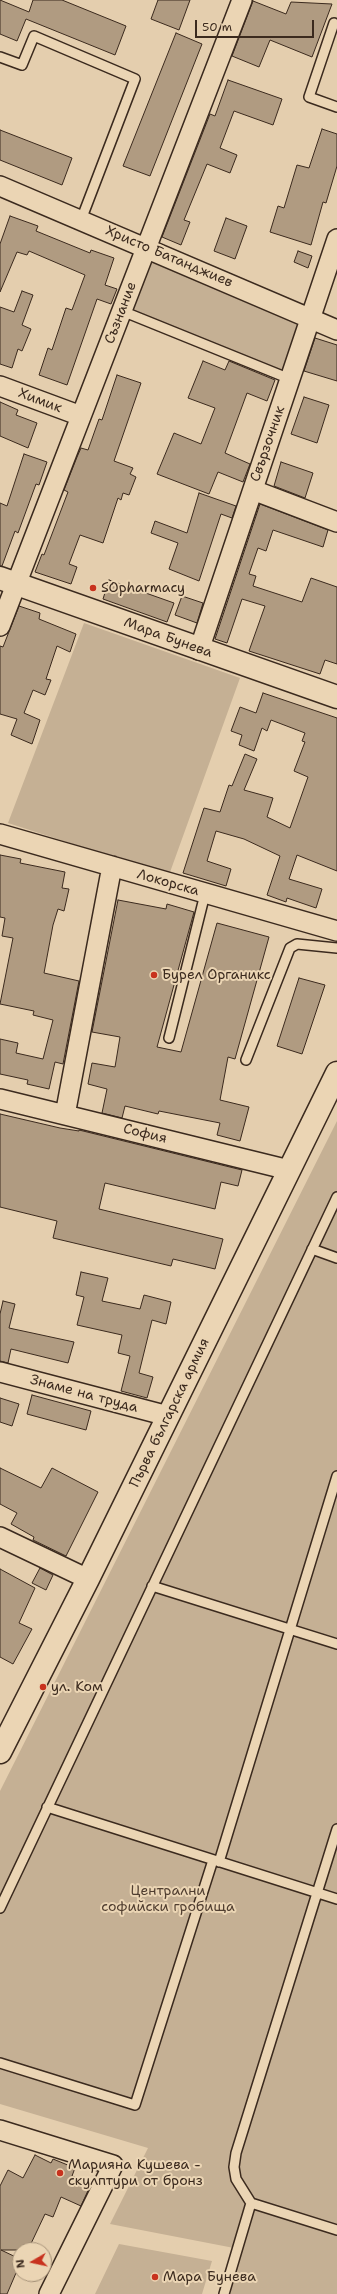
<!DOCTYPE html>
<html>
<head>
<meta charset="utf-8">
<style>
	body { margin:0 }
	#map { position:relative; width:337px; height:2294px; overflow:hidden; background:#e4ceae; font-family:"Shantell Sans",sans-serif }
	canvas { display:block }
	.north { position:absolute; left:12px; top:2242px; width:40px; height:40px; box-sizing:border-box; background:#ebd5b4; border:1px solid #a59178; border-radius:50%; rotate:261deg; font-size:11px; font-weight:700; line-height:16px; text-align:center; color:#3b2a1e }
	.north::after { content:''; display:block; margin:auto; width:14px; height:18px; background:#c8321e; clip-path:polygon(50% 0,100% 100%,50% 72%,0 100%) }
	.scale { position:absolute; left:195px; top:20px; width:119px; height:18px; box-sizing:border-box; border:2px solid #3b2a1e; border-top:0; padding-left:5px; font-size:12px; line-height:14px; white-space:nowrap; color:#3b2a1e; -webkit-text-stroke:3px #ebd5b4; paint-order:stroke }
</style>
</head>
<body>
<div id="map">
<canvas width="337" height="2294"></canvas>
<div class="north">N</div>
<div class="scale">50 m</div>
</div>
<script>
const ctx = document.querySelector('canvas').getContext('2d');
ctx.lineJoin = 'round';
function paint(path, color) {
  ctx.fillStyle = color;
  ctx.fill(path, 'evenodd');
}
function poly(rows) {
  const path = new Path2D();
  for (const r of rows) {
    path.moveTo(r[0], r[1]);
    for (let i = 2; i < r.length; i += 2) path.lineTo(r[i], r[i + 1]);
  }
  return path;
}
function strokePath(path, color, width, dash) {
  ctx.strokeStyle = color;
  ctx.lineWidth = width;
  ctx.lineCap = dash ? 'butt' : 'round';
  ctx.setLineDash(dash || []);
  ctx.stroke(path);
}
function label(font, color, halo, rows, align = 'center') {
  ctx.font = font + ' "Shantell Sans",sans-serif';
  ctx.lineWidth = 4;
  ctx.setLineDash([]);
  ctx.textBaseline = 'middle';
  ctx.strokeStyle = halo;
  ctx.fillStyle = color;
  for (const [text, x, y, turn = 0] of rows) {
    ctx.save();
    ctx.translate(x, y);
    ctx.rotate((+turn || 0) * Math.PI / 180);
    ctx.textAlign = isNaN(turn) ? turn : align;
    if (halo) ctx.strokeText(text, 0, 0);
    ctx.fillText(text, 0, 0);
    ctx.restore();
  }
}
paint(poly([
	[146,248,310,318,290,379,122,311],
	[84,623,240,678,169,875,8,823],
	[337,1121,337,2294,219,2294,234,2248,110,2224,148,2148,0,2104,0,1791],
	[119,2244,212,2261,202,2294,95,2294]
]), '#c5b094');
const building = poly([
	[0,0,29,12,33,0,62,0,126,26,115,55,26,19,17,41,0,34,0,0],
	[158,0,190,0,179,30,151,19,158,0],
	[253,1,286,14,291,2,332,4,312,57,270,40,259,67,232,56,253,1],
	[176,33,202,44,150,176,123,166,176,33],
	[228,80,282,99,273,125,234,111,220,148,237,155,230,173,207,164,184,220,190,222,181,245,162,237,210,114,215,116,228,80],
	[322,129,337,134,337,166,326,203,323,202,311,245,270,232,278,206,284,208,297,165,309,168,322,129],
	[0,130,72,158,62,185,0,160,0,130],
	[10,216,38,226,36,231,90,253,91,250,114,258,105,285,117,289,111,304,97,299,67,385,39,375,48,348,52,350,66,308,72,310,85,275,29,251,27,255,17,252,0,292,0,244,10,216],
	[226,218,247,226,235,259,214,251,226,218],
	[298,251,312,256,308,268,294,262,298,251],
	[22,291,33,295,22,325,31,329,22,351,18,349,12,368,0,364,0,307,14,312,22,291],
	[315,338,337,345,337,381,304,371,315,338],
	[203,361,225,370,229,361,275,380,267,401,247,393,225,453,250,464,243,482,218,472,209,494,157,474,174,433,201,444,215,408,188,398,203,361],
	[117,375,141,383,114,461,133,468,130,474,136,477,129,495,123,493,121,500,118,498,103,543,80,535,69,564,77,567,71,584,35,572,42,554,44,555,68,492,64,490,77,457,81,448,88,450,99,419,102,420,117,375],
	[304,397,329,405,317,443,291,434,304,397],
	[0,402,18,410,16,415,37,423,28,448,0,436,0,402],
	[24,454,47,462,39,485,36,484,18,533,15,531,2,566,0,566,0,503,7,506,24,454],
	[281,462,313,473,305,498,274,486,281,462],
	[199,493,236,506,232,518,221,514,199,581,169,569,178,543,151,533,155,521,187,533,199,493],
	[260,504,328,530,323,547,273,530,266,551,258,548,249,574,256,576,253,586,302,602,311,578,337,587,337,664,325,660,320,674,249,651,265,606,242,599,227,643,215,639,260,504],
	[109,580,174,603,167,622,103,599,109,580],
	[182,596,203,603,197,623,175,615,182,596],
	[19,606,40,613,39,619,76,634,70,652,57,646,46,679,51,680,45,695,33,690,24,713,40,720,32,744,11,735,17,719,0,714,0,646,3,647,19,606],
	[263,693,337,718,337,871,297,855,289,879,322,889,316,908,287,898,286,902,267,895,280,856,244,839,216,831,207,861,231,869,226,886,183,873,204,808,220,812,229,785,232,786,245,754,257,759,244,790,273,798,267,817,290,828,308,777,294,771,305,742,302,741,305,733,271,720,267,731,262,728,254,751,239,745,242,735,231,731,240,707,256,713,263,693],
	[0,855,21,859,20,863,65,872,62,888,69,889,64,911,58,909,53,925,44,973,79,981,63,1064,55,1062,49,1089,27,1084,28,1080,0,1074,0,1039,18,1043,16,1053,43,1059,53,1020,33,1015,34,1011,0,1004,13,938,2,936,5,918,0,917,0,855],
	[118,900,166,909,167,904,194,912,157,1047,181,1052,217,923,269,937,235,1059,228,1057,220,1100,249,1107,240,1141,217,1135,220,1123,159,1111,158,1114,125,1106,122,1118,102,1113,107,1089,88,1084,92,1063,115,1067,120,1037,92,1032,118,900],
	[299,978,325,985,302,1054,277,1046,299,978],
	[0,1114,60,1128,79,1131,79,1130,242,1170,238,1186,221,1182,215,1209,105,1183,99,1209,223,1239,215,1269,173,1259,171,1266,53,1238,57,1221,0,1207,0,1114],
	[81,1272,108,1278,102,1301,140,1309,144,1295,171,1302,166,1324,152,1320,139,1373,153,1377,147,1398,121,1391,130,1356,118,1353,122,1335,77,1325,84,1297,76,1295,81,1272],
	[3,1301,15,1304,9,1328,74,1342,68,1363,11,1349,8,1363,0,1361,0,1314,3,1301],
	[32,1395,91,1411,86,1430,27,1414,32,1395],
	[0,1398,19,1404,12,1426,0,1422,0,1398],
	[0,1468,41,1488,52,1468,98,1492,66,1556,33,1540,34,1537,11,1524,17,1513,0,1504,0,1468],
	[40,1568,53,1575,46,1590,32,1583,40,1568],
	[0,1569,35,1588,19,1623,32,1629,13,1664,0,1657,0,1569],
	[35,2155,51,2163,53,2159,75,2168,72,2176,91,2184,81,2206,61,2197,53,2217,45,2214,28,2250,1,2250,20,2259,20,2275,16,2273,7,2294,0,2294,0,2186,8,2170,23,2178,35,2155]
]);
paint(building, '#b09b81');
strokePath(building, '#3b2a1e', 1);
const lane = poly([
	[334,23,309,97,337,107],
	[0,57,22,65,34,36,135,79,81,220],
	[122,311,290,379],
	[169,1038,205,894],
	[246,1060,290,948,297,944,337,948],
	[312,1249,337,1258],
	[152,1586,337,1644],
	[47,1807,337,1899],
	[219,1862,337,1476],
	[0,1908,337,1197],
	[0,2063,135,2105,213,1860],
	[251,2203,337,2230],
	[224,2294,251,2203,236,2179,234,2167,236,2153,337,1829]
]);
const street = poly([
	[0,186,337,330],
	[0,386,81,416],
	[253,490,337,522],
	[0,626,242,0],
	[199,650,337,239],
	[0,834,337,931],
	[0,1099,289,1170],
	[65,1115,112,866],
	[0,1372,168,1416],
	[0,1537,88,1579],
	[0,2130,113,2165,49,2294]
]);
const secondary = poly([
	[0,578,337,697],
	[0,1752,88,1579,337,1073]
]);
strokePath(lane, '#3b2a1e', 12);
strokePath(street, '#3b2a1e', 22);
strokePath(secondary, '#3b2a1e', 25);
strokePath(lane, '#ebd5b4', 9);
strokePath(street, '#ebd5b4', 19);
strokePath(secondary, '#ebd5b4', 22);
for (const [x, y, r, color] of [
	[93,588,4,"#c8321e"],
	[154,975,4,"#c8321e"],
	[43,1687,4,"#c8321e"],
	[60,2173,4,"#c8321e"],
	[155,2277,4,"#c8321e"]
]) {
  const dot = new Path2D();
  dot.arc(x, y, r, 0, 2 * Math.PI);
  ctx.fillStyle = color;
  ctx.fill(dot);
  strokePath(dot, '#ebd5b4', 1.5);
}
label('14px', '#3b2a1e', '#ebd5b4', [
	["Христо Батанджиев",169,257,23],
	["Съзнание",121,313,-69],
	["Химик",40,401,21],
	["Свързочник",268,444,-71],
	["Мара Бунева",168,638,20],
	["Локорска",168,883,16],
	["София",145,1134,14],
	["Знаме на труда",84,1394,15],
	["Първа българска армия",170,1413,-64]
]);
label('14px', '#3b2a1e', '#ebd5b4', [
	["SOpharmacy",101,588],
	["Бурел Органикс",162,975],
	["ул. Ком",51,1687],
	["Марияна Кушева -",68,2165],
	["скулптури от бронз",68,2181],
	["Мара Бунева",163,2277]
], 'left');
label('14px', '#503e30', '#ebd5b4', [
	["Централни",168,1891],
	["софийски гробища",168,1907]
]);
</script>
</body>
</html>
